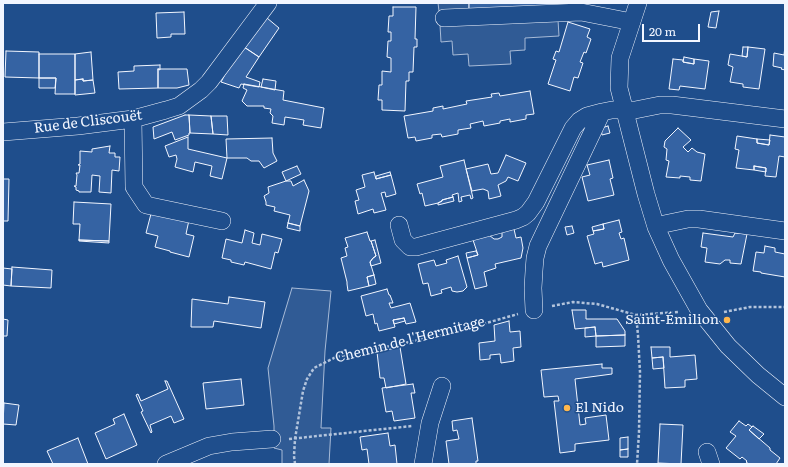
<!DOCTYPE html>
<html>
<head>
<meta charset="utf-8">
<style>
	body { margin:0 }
	#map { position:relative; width:788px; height:467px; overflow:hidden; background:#1f4e8c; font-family:Literata,serif }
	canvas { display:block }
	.frame { position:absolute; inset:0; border:4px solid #f2f6ff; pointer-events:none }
	.scale { position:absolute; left:642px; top:24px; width:58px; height:18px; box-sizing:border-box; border:2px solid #f2f6ff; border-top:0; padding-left:5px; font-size:12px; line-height:14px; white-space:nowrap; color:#f2f6ff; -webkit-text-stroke:3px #1f4e8c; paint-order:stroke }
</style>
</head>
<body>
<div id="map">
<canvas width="788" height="467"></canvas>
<div class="frame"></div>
<div class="scale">20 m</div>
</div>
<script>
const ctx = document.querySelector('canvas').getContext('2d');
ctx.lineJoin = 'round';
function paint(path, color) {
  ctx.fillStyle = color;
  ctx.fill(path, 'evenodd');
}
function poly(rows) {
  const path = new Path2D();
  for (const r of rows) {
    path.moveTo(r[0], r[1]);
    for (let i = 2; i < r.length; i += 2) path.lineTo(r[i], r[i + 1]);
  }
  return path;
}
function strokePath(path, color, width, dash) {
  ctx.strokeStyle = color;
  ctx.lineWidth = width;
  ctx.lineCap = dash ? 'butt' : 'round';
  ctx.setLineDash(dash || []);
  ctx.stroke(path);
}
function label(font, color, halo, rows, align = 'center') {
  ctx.font = font + ' Literata,serif';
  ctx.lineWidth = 3;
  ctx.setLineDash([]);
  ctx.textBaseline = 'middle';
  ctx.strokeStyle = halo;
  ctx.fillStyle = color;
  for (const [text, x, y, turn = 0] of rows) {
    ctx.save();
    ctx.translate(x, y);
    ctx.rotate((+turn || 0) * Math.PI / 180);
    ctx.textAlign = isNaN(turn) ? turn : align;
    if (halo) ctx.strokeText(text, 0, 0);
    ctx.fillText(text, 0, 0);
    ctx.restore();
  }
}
const built = poly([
	[438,3,469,3,469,10,439,11,438,3],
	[558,20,559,36,525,38,525,50,510,51,511,64,469,66,468,54,453,55,452,41,441,42,440,25,558,20],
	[292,288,331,291,325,351,321,428,331,428,329,464,282,464,282,450,274,448,274,426,268,368,292,288]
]);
paint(built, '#305b95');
strokePath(built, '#a8bbd7', 1);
const building = poly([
	[469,3,580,3,580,5,469,10,469,3],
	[393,7,416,7,415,39,417,39,417,47,414,47,413,72,409,72,409,81,406,81,405,111,382,110,382,100,378,100,379,85,382,85,382,71,391,72,391,58,387,57,388,41,391,41,391,32,388,32,389,16,393,16,393,7],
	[719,11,716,28,708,27,711,12,719,11],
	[184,12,185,34,171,34,171,37,157,38,156,13,184,12],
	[267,18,279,28,259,57,244,47,267,18],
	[568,22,590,29,587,37,591,39,586,53,584,52,580,62,583,63,578,78,574,77,570,91,548,84,556,60,553,59,556,51,559,52,568,22],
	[785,46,785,70,781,69,782,68,773,66,774,53,784,55,785,46],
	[244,47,259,57,246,77,260,82,259,87,241,84,239,88,221,82,230,65,244,47],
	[743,47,748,47,747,57,742,56,743,47],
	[748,47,765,49,759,89,743,87,743,84,730,82,733,67,728,65,730,54,747,57,748,47],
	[6,51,39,52,39,78,5,77,6,51],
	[91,52,93,80,83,81,83,79,75,80,75,54,91,52],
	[39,54,75,54,75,94,55,94,56,78,39,78,39,54],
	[684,57,694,59,694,64,683,62,684,57],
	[673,59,683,60,683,62,694,64,694,59,709,61,705,89,680,86,679,90,669,89,673,59],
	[160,65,160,70,158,69,158,88,119,89,118,72,134,71,134,66,160,65],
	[158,69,187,69,189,85,177,88,158,88,158,69],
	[39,78,56,78,55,88,39,88,39,78],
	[83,79,83,81,93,80,95,93,75,95,75,80,83,79],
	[263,79,276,81,275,90,261,87,263,79],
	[244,84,284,91,283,100,324,108,321,128,303,125,304,120,285,117,284,125,272,123,273,116,270,113,271,109,264,108,264,106,247,106,242,101,247,90,243,88,244,84],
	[530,91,534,114,526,115,526,119,510,122,510,119,500,121,500,123,484,126,483,121,470,124,471,128,458,130,458,134,442,137,441,134,432,135,432,138,416,141,415,137,408,138,404,116,433,111,433,108,443,106,443,109,467,104,466,101,492,97,491,94,499,93,500,96,530,91],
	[185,115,189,115,190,133,189,133,189,135,175,140,172,132,154,139,153,127,185,115],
	[189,115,211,116,213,134,190,133,189,115],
	[211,116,227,116,228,135,213,134,211,116],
	[608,126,610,133,602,135,601,128,608,126],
	[678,128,691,140,683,147,688,152,692,148,697,152,705,154,701,181,690,180,690,177,680,176,680,178,666,177,669,161,666,160,667,149,664,147,665,141,678,128],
	[770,135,785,137,785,157,779,156,776,177,765,176,766,168,754,166,754,170,736,168,739,150,735,149,737,136,757,139,757,143,769,145,770,135],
	[188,137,188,149,227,158,222,179,210,176,212,166,195,162,193,172,175,167,177,159,176,155,169,157,165,146,188,137],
	[272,138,273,153,277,161,264,168,259,161,251,161,247,158,227,158,226,139,272,138],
	[757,139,770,140,769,145,757,143,757,139],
	[110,146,109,153,115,153,115,157,120,157,119,171,112,170,111,193,99,192,100,176,92,175,91,192,79,192,79,191,76,190,76,187,74,186,76,186,77,175,76,173,79,173,80,165,78,165,80,164,80,151,92,152,92,149,110,146],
	[506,155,526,163,518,181,508,177,506,181,498,185,501,196,489,199,488,191,483,189,472,191,466,169,488,164,491,174,498,173,506,155],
	[464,160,473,198,471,199,470,195,461,197,462,201,459,202,458,193,452,195,453,197,442,200,442,201,438,203,425,206,422,193,420,194,417,184,443,177,440,166,464,160],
	[609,160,613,178,610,179,614,195,588,201,582,177,590,175,587,165,609,160],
	[297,166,301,174,286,181,282,172,297,166],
	[754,166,766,168,766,172,754,170,754,166],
	[374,172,376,179,391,175,396,194,386,197,385,192,381,193,386,210,374,213,373,209,358,214,355,201,359,200,356,190,365,187,362,175,374,172],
	[390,172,391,175,376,179,376,176,390,172],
	[3,179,9,179,8,221,3,221,3,179],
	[304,180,309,191,300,226,288,223,290,215,274,211,275,207,266,205,266,202,264,196,269,193,268,187,286,181,291,181,293,186,304,180],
	[453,197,454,201,438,205,438,203,442,201,442,200,453,197],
	[74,202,111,204,109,241,79,240,80,224,73,224,74,202],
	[152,210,189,220,186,234,194,236,189,257,170,252,170,251,155,247,158,236,146,233,152,210],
	[619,220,622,232,619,233,621,239,624,238,629,260,603,267,602,262,595,264,587,236,594,234,593,231,604,229,603,224,619,220],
	[288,223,300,226,300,231,287,228,288,223],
	[603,224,604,229,593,231,592,227,603,224],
	[572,226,574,233,567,235,565,227,572,226],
	[514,229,516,238,521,237,523,248,521,258,495,264,496,268,484,272,487,286,475,289,467,258,478,255,473,240,489,235,494,239,498,239,502,237,502,232,514,229],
	[245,230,254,233,252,243,260,245,262,234,282,239,278,253,275,252,271,269,245,262,244,265,231,262,231,260,222,258,226,239,242,243,245,230],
	[367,232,370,241,371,241,376,256,373,258,370,262,374,275,367,277,369,286,348,291,347,284,347,282,341,258,347,256,345,248,348,247,345,238,367,232],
	[703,233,733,237,735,233,747,234,741,264,730,263,730,260,725,260,720,264,705,262,707,248,701,247,703,233],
	[79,240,109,241,109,243,79,241,79,240],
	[375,240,381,263,371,266,370,262,373,258,376,256,371,241,375,240],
	[765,246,775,248,775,252,785,254,785,277,761,273,761,272,753,271,756,252,764,253,765,246],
	[476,251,478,255,467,258,466,253,476,251],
	[458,256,467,287,463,291,457,292,452,291,451,287,441,290,442,293,431,296,428,283,423,284,418,264,434,260,436,266,447,263,446,260,458,256],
	[12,267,52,270,51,288,11,286,12,267],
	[3,268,12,269,11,286,3,285,3,268],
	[374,275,376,284,369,286,367,277,374,275],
	[387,289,389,295,390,295,393,303,389,303,391,308,410,303,416,322,406,324,404,318,393,320,395,327,379,331,377,323,375,324,373,314,366,316,361,296,387,289],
	[229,297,265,302,261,328,214,321,213,327,191,327,192,299,228,304,229,297],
	[572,310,586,310,586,319,617,319,625,331,625,335,596,336,595,327,575,329,572,310],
	[404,318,405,321,394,324,393,320,404,318],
	[3,319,8,320,7,336,3,336,3,319],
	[509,321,510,332,520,331,521,347,513,348,514,361,501,363,500,354,490,355,490,359,480,360,479,343,495,341,494,325,509,321],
	[595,327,596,336,585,337,585,328,595,327],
	[625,335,625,346,596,347,596,336,625,335],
	[400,347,406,384,386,388,384,378,380,378,377,352,400,347],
	[651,347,670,347,670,357,695,355,697,379,685,380,685,387,665,388,663,357,652,358,651,347],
	[663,357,664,368,653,369,652,358,663,357],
	[602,364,602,368,612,368,612,374,575,379,580,425,586,424,585,418,606,415,609,440,575,444,575,451,560,453,554,401,559,401,558,396,544,397,541,370,602,364],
	[241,379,244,405,206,409,203,383,241,379],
	[165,381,167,381,184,419,174,423,171,416,150,425,152,432,151,433,141,412,143,411,136,395,138,394,141,401,168,389,165,381],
	[413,384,415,393,411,393,415,418,394,421,392,411,386,412,382,388,413,384],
	[4,403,19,405,16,425,3,424,4,403],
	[124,414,137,445,106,459,95,433,115,424,113,419,124,414],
	[472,418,478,461,476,461,476,464,449,464,446,441,459,439,457,430,453,431,452,421,472,418],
	[739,421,746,426,748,424,752,427,749,430,770,448,770,450,780,458,776,464,749,464,746,462,747,461,742,457,740,459,726,448,736,436,730,432,739,421],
	[660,424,683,425,681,464,658,463,660,424],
	[753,426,764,434,759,439,749,430,753,426],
	[388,433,390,446,395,445,397,464,369,464,367,449,362,450,360,437,388,433],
	[628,437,628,449,620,450,620,438,628,437],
	[78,438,88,464,53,464,47,451,78,438],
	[628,449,628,457,620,457,620,450,628,449]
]);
paint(building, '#3563a3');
strokePath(building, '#f2f6ff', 1);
const minor = poly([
	[638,3,620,58,619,88,646,194,656,227,671,260,699,310,728,346,758,375,785,397],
	[444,18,581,12,632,22],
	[133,119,134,187,146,205,222,221],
	[3,132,78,126,133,119,166,110,179,106,201,90,209,82,268,3],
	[399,225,403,240,410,247,416,247,516,220,523,217,528,213,536,202,573,128,579,121,587,116,602,112,612,110,635,110,660,105,672,105,785,119],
	[656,227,664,224,688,219,699,219,785,231],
	[534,310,533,288,534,271,535,258,538,246,602,112],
	[707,452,711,464],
	[166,464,209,446,232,442,272,439],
	[423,464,430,423,442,386]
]);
strokePath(minor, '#f2f6ff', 18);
strokePath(poly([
	[552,306,573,302,597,304,636,315,679,312],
	[724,312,750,307,785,307],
	[636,315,638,335,640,372,639,432,637,464],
	[289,439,412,426],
	[295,464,294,456,295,439,303,391,307,379,314,368,336,357,444,335,518,314]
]), '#b3c4dc', 2.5, [3, 2]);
strokePath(minor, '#1f4e8c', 17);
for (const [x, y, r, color] of [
	[727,320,4,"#ffb74d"],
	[567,408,4,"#ffb74d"]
]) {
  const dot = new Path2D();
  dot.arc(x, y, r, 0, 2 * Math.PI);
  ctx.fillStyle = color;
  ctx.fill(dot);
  strokePath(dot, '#1f4e8c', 1.5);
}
label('14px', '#f2f6ff', '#1f4e8c', [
	["Rue de Cliscouët",88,122,-7],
	["Chemin de l'Hermitage",410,340,-14]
]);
label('14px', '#f2f6ff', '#1f4e8c', [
	["Saint-Émilion",719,320],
	["El Nido",575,408,"left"]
], 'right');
</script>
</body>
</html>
